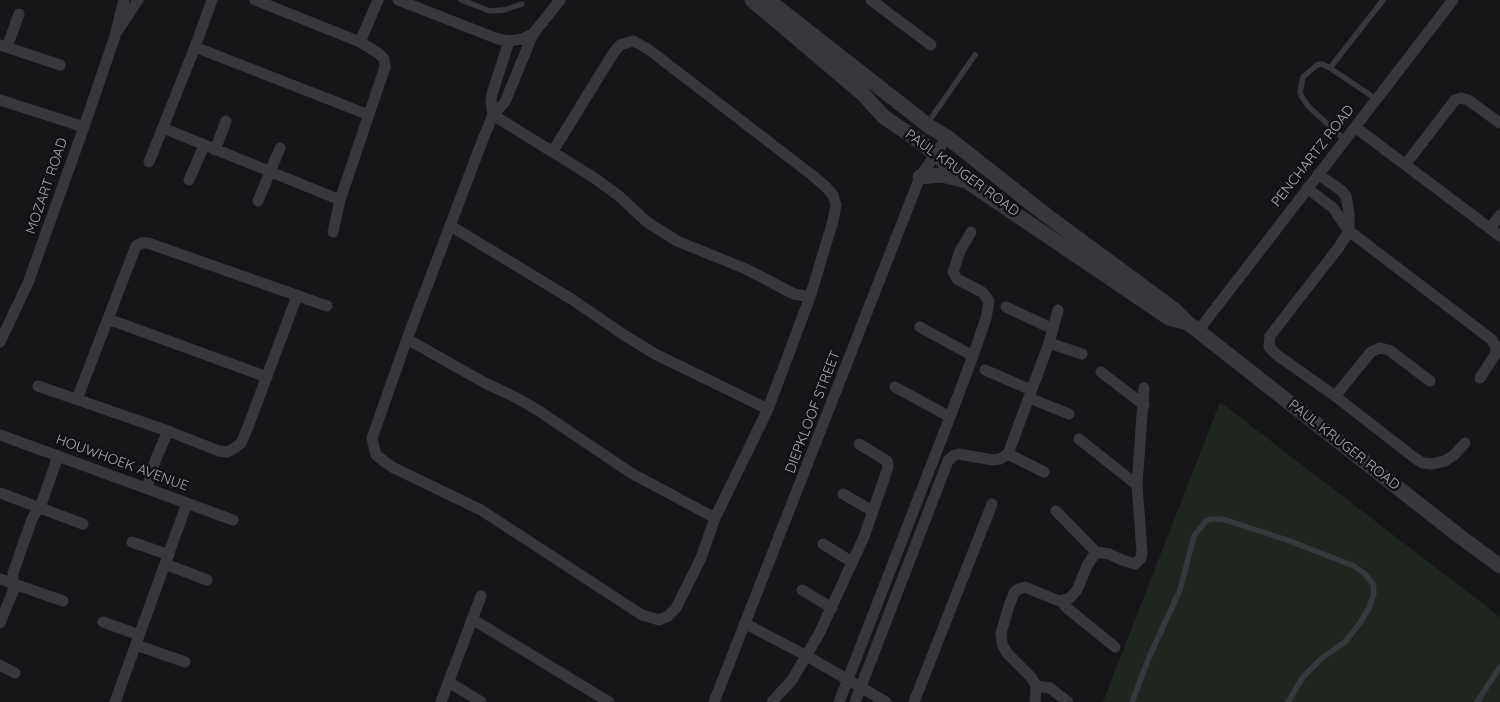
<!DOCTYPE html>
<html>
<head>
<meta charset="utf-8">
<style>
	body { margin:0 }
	canvas { display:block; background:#161618 }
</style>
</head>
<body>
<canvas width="1500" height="702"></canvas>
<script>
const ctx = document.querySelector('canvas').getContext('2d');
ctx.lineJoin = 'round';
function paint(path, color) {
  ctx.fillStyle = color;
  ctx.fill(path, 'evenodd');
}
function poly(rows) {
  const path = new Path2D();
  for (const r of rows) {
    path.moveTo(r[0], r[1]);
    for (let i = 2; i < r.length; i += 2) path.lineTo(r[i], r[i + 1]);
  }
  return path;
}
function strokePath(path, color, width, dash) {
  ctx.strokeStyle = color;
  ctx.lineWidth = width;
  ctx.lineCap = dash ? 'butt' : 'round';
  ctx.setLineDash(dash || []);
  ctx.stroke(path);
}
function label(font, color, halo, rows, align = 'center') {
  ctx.font = font + ' Quicksand,sans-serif';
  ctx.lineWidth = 5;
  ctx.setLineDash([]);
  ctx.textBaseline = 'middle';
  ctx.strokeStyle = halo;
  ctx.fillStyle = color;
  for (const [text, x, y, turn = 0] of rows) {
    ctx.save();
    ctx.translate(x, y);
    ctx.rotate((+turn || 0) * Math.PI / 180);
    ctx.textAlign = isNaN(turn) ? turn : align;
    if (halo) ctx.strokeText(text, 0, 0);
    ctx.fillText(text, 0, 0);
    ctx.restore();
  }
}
paint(poly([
	[1220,402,1500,617,1500,702,1103,702]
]), '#1e261f');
strokePath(poly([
	[461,0,490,11,504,10,522,4],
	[1330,68,1383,0],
	[927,124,975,55],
	[1345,140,1308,106,1302,97,1300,92,1303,77,1317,65,1322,64,1330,68,1376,99],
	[1132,702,1150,655,1180,590,1194,536,1206,521,1211,519,1222,519,1287,540,1354,566,1365,574,1373,584,1374,593,1369,608,1360,623,1345,642,1322,658,1303,677,1288,702],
	[1477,702,1500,667]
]), '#37383d', 5.5);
strokePath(poly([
	[255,0,360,42,378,53,384,59,385,67,340,200,333,232],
	[398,0,498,39,509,41,522,39,533,34,560,0],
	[871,0,931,45],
	[118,30,138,0],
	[533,34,505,102,493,115,483,139,407,339,372,438,376,455,392,467,481,510,642,615,659,620,668,616,676,608,701,558,715,518,768,409,810,297,833,221,836,205,833,195,825,186,812,175,648,49,633,41,620,45,614,52,553,151],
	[509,41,492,94,491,102,493,115,593,177,619,196,647,222,677,241,746,269,794,294,810,297],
	[360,42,378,0],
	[0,45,60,65],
	[7,47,19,14],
	[195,47,369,115],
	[0,100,84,127],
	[1355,127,1500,236],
	[163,128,340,200],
	[215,150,226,121],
	[149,162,195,47,212,0],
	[1405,165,1455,100,1461,98,1468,100,1500,123],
	[1318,174,1342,191,1346,196,1349,213,1349,231,1339,247,1270,336,1269,347,1277,355,1335,396,1416,459,1423,463,1431,464,1445,461,1454,455,1465,443],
	[189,180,204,146],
	[1307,188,1333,208,1349,231,1491,339,1496,346,1496,353,1480,378],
	[258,201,280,148],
	[451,226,573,300,624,335,655,354,768,409],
	[1490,228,1500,215],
	[971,232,960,251,953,272,957,279,982,292,989,301,986,318,973,356],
	[1006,307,1053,329],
	[108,319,267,377],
	[920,327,973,356,950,417],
	[1198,331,1453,0],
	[407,339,485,383,515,397,539,411,631,473,715,518],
	[0,342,28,283,84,127,115,36,124,0],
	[1049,343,1082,354],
	[985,370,1031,390],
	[1101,372,1144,405],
	[38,386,168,431,219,451,227,452,235,448,241,443,246,432,297,296],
	[1335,396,1371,352,1380,348,1389,350,1430,381],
	[1029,398,1069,414],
	[77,399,136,246,141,243,148,243,327,306],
	[0,435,233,520],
	[1079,439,1137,485],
	[1008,454,1044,472],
	[147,488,155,461,168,431],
	[0,493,83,524],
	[843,494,873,511],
	[1056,511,1096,552],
	[132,542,169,555],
	[823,544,852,562],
	[165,564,207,580],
	[0,579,63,601],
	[802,590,832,608],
	[1061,601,1067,608,1115,647],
	[472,619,609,702],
	[103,622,139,635],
	[0,623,13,591,13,573,32,519,42,502,58,456],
	[746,624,807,656,886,702],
	[136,645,185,662],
	[0,665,15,673],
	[449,682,481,702],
	[1036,686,1050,688,1068,702],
	[115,702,187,503],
	[441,702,481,596],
	[714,702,920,177,947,137],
	[772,702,792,680,819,634,864,537,885,476,888,467,887,461,859,444],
	[839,702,950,417,895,387],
	[855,702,948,461,953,456,959,454,993,460,1000,459,1008,454,1049,343,1058,310],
	[914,702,992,504],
	[1035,702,1036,686,1032,678,1007,653,1002,644,1001,633,1009,606,1014,593,1017,590,1025,587,1054,599,1061,601,1070,598,1077,590,1087,566,1096,552,1109,554,1122,560,1135,564,1141,558,1142,552,1137,485,1144,388]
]), '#37383d', 11);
strokePath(poly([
	[752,0,863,94,884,117,922,143,968,182,1169,318,1184,322],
	[768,0,930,127,947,137,1046,215,1175,310,1188,323,1458,535,1500,566],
	[920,177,942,175,962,180]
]), '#37383d', 15);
label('14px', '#a8adb8', '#111113', [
	["PENCHARTZ ROAD",1313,156,-52],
	["PAUL KRUGER ROAD",962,173,36],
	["MOZART ROAD",47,186,-71],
	["DIEPKLOOF STREET",813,412,-69],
	["PAUL KRUGER ROAD",1344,445,38],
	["HOUWHOEK AVENUE",122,463,20]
]);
</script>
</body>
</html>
